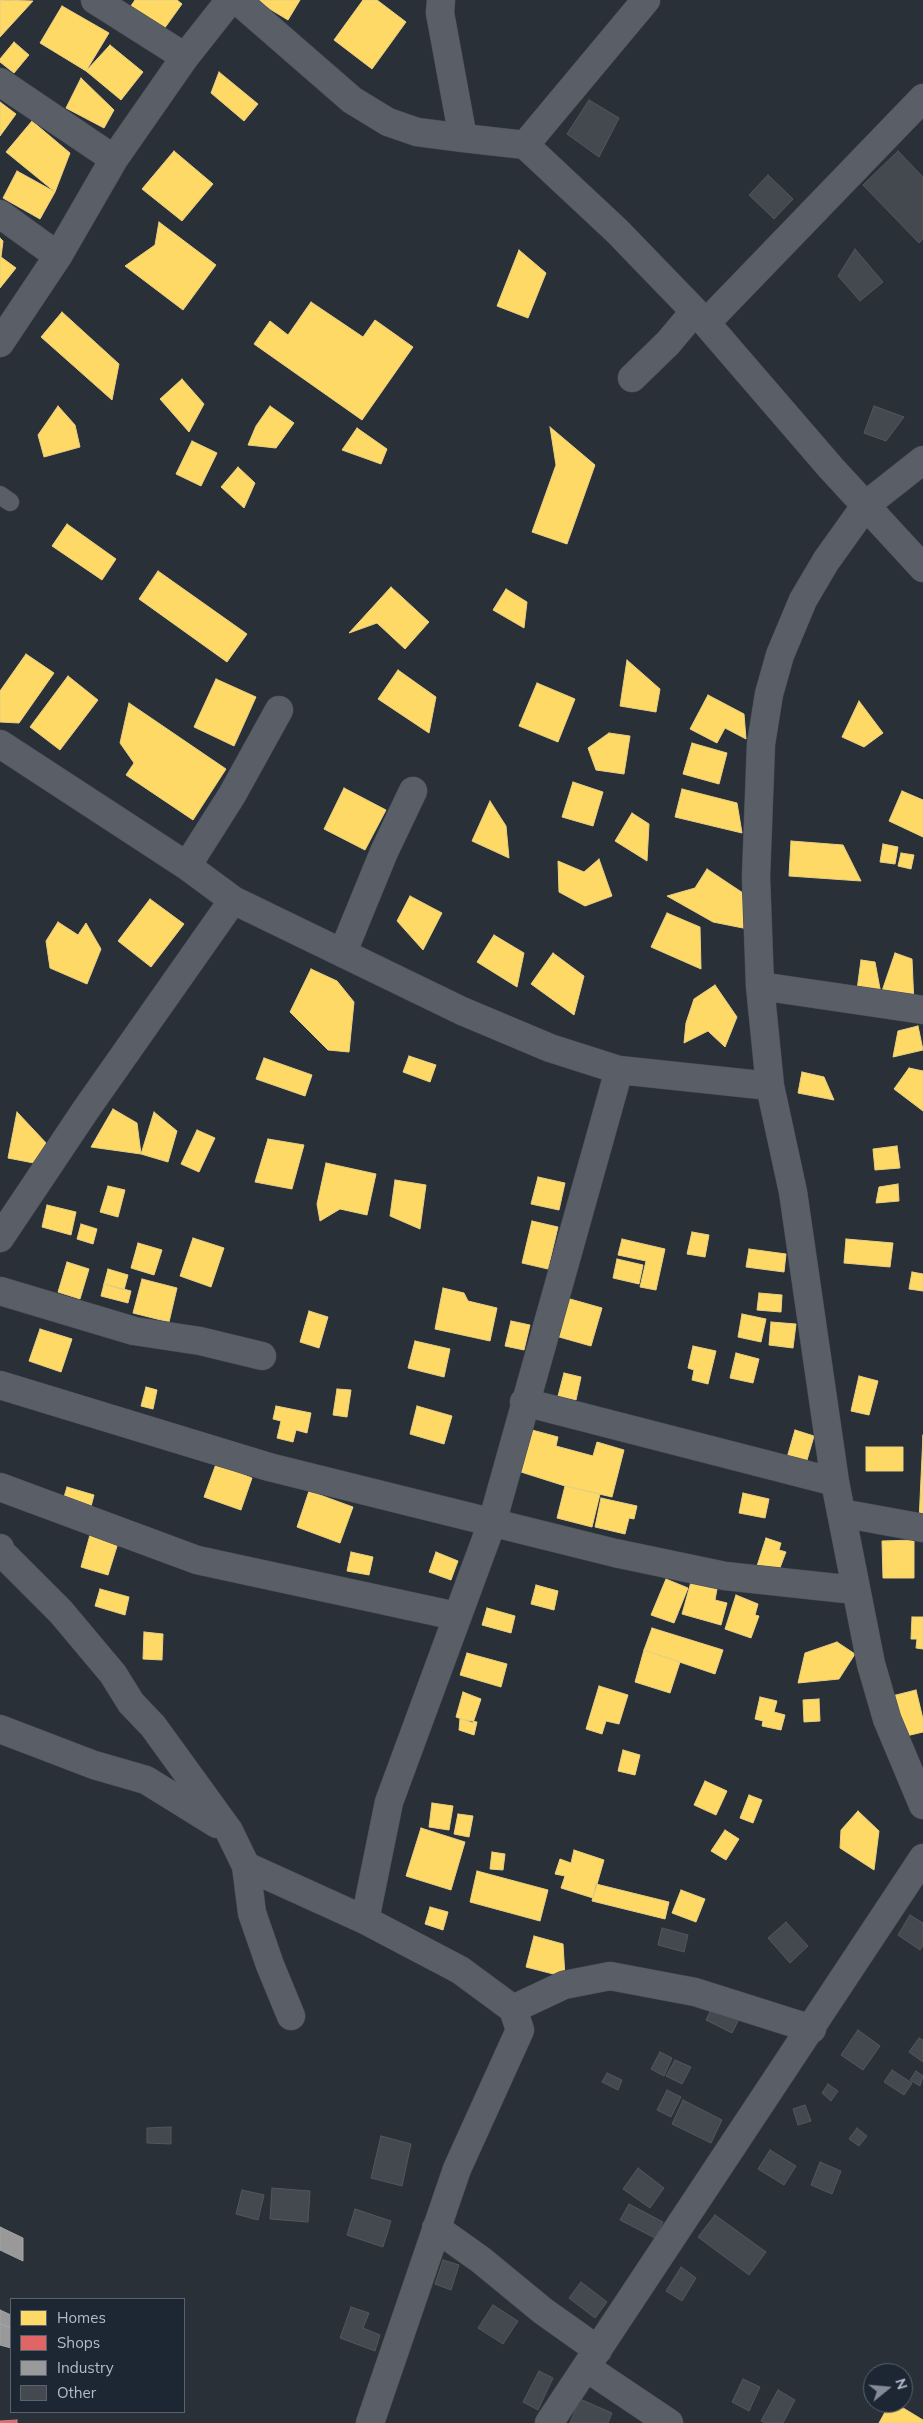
<!DOCTYPE html>
<html>
<head>
<meta charset="utf-8">
<style>
	body { margin:0 }
	#map { position:relative; width:923px; height:2423px; overflow:hidden; background:#2a3038; font-family:Mulish,sans-serif }
	canvas { display:block }
	.legend { position:absolute; left:10px; top:2298px; width:175px; height:115px; box-sizing:border-box; background:#1d2633; border:1px solid #59626f; margin:0; padding:6px 9px; list-style:none; font-size:15px; color:#b4bcc9 }
	.legend li { display:flex; align-items:center; gap:10px; height:25px }
	.legend b { width:25px; border:1px solid #59626f }
	.north { position:absolute; left:863px; top:2363px; width:50px; height:50px; box-sizing:border-box; background:#1d2633; border:1px solid #59626f; border-radius:50%; rotate:73deg; font-size:14px; font-weight:700; line-height:20px; text-align:center; color:#b4bcc9 }
	.north::after { content:''; display:block; margin:auto; width:18px; height:22px; background:#848b96; clip-path:polygon(50% 0,100% 100%,50% 72%,0 100%) }
</style>
</head>
<body>
<div id="map">
<canvas width="923" height="2423"></canvas>
<ul class="legend">
<li><b style="height:14px;background:#ffd966"></b>Homes</li>
<li><b style="height:14px;background:#e06666"></b>Shops</li>
<li><b style="height:14px;background:#999"></b>Industry</li>
<li><b style="height:14px;background:#444950"></b>Other</li>
</ul>
<div class="north">N</div>
</div>
<script>
const ctx = document.querySelector('canvas').getContext('2d');
ctx.lineJoin = 'round';
function paint(path, color) {
  ctx.fillStyle = color;
  ctx.fill(path, 'evenodd');
}
function poly(rows) {
  const path = new Path2D();
  for (const r of rows) {
    path.moveTo(r[0], r[1]);
    for (let i = 2; i < r.length; i += 2) path.lineTo(r[i], r[i + 1]);
  }
  return path;
}
function strokePath(path, color, width, dash) {
  ctx.strokeStyle = color;
  ctx.lineWidth = width;
  ctx.lineCap = dash ? 'butt' : 'round';
  ctx.setLineDash(dash || []);
  ctx.stroke(path);
}
const homes = poly([
	[0,0,33,1,0,37,0,0],
	[135,0,177,0,182,4,159,36,126,13,135,0],
	[255,0,300,0,288,20,255,0],
	[363,0,377,0,406,22,372,69,334,40,363,0],
	[62,6,109,33,86,71,40,43,62,6],
	[14,42,29,55,14,73,0,62,0,59,14,42],
	[110,45,143,72,121,100,86,71,110,45],
	[219,72,258,104,244,121,211,93,219,72],
	[81,78,114,110,104,128,66,108,81,78],
	[0,102,16,114,0,136,0,102],
	[32,121,70,153,55,192,6,152,32,121],
	[174,151,213,184,182,221,142,189,174,151],
	[17,171,55,192,40,219,3,198,17,171],
	[159,222,216,265,183,310,125,266,155,245,159,222],
	[0,238,3,241,1,257,16,268,0,288,0,238],
	[519,250,546,273,528,318,497,306,519,250],
	[311,302,363,337,375,320,413,347,362,420,254,344,270,321,288,335,311,302],
	[62,312,119,364,112,400,41,337,62,312],
	[182,379,204,404,189,432,160,399,182,379],
	[58,406,75,425,80,447,44,457,38,435,58,406],
	[270,406,294,423,276,448,248,445,256,426,270,406],
	[550,427,595,465,567,544,532,532,556,465,550,427],
	[357,428,387,449,381,464,342,450,357,428],
	[192,441,217,453,201,486,176,474,192,441],
	[238,467,255,483,244,508,221,487,238,467],
	[67,524,116,559,102,580,52,546,67,524],
	[158,571,247,634,227,662,139,599,158,571],
	[391,587,429,622,405,649,377,623,349,633,391,587],
	[506,589,527,602,524,628,493,610,506,589],
	[26,654,54,673,19,723,0,722,0,691,26,654],
	[627,660,660,689,656,712,620,706,627,660],
	[398,670,436,697,429,733,378,699,398,670],
	[68,676,98,700,60,750,30,727,68,676],
	[216,679,256,697,234,746,194,727,216,679],
	[537,683,575,699,558,742,519,726,537,683],
	[708,695,744,714,746,739,725,728,717,743,690,729,708,695],
	[859,701,883,733,864,747,842,737,859,701],
	[129,703,226,769,193,820,126,775,134,763,120,743,129,703],
	[609,733,630,736,624,774,596,770,588,748,609,733],
	[692,743,727,753,719,784,683,774,692,743],
	[573,782,603,792,593,826,562,817,573,782],
	[344,788,386,810,365,850,324,829,344,788],
	[682,789,737,803,742,833,675,817,682,789],
	[902,791,923,800,923,837,889,821,902,791],
	[490,801,506,826,509,858,472,841,490,801],
	[632,813,649,824,647,861,615,841,632,813],
	[791,841,843,845,861,881,789,876,791,841],
	[883,844,898,847,895,864,880,862,883,844],
	[901,853,914,855,911,869,898,866,901,853],
	[599,859,612,896,585,906,559,892,558,861,584,872,599,859],
	[707,869,743,893,748,929,713,922,667,896,695,888,707,869],
	[410,896,442,913,423,950,397,921,410,896],
	[150,899,184,924,151,967,118,941,150,899],
	[667,913,700,927,701,969,651,947,667,913],
	[58,922,78,935,86,923,101,949,87,984,50,968,46,941,58,922],
	[494,935,524,953,517,987,477,962,494,935],
	[553,953,584,976,574,1015,531,984,553,953],
	[895,953,912,959,914,1005,881,994,895,953],
	[861,960,875,962,881,994,857,990,861,960],
	[311,969,337,981,354,1002,349,1052,328,1050,290,1012,311,969],
	[715,985,737,1017,725,1047,708,1031,684,1043,686,1023,694,999,715,985],
	[918,1026,923,1050,893,1057,898,1031,918,1026],
	[409,1056,436,1065,430,1082,403,1072,409,1056],
	[264,1058,312,1075,305,1096,256,1079,264,1058],
	[909,1068,923,1071,923,1111,894,1089,909,1068],
	[802,1072,824,1077,834,1100,798,1093,802,1072],
	[113,1109,137,1123,141,1154,91,1147,113,1109],
	[17,1112,48,1145,44,1165,8,1158,17,1112],
	[154,1112,177,1131,168,1162,141,1154,154,1112],
	[197,1130,215,1138,199,1172,181,1164,197,1130],
	[268,1139,304,1145,292,1189,255,1182,268,1139],
	[897,1146,900,1168,875,1170,873,1149,897,1146],
	[326,1163,376,1174,367,1215,340,1209,320,1221,317,1204,326,1163],
	[538,1177,565,1183,559,1210,531,1204,538,1177],
	[395,1180,426,1185,420,1229,390,1216,395,1180],
	[898,1184,899,1201,876,1203,879,1187,898,1184],
	[108,1186,125,1190,118,1217,100,1212,108,1186],
	[47,1205,76,1212,71,1235,42,1227,47,1205],
	[532,1221,558,1227,548,1269,522,1263,532,1221],
	[81,1224,97,1229,93,1244,77,1239,81,1224],
	[692,1232,709,1235,705,1257,687,1254,692,1232],
	[193,1238,224,1248,211,1287,180,1276,193,1238],
	[622,1239,665,1249,656,1290,640,1287,646,1261,618,1255,622,1239],
	[846,1239,893,1243,890,1267,844,1263,846,1239],
	[138,1243,162,1250,154,1275,131,1268,138,1243],
	[749,1249,786,1254,784,1272,746,1267,749,1249],
	[617,1259,643,1265,639,1284,613,1278,617,1259],
	[67,1262,89,1269,80,1299,58,1292,67,1262],
	[108,1269,128,1275,124,1290,104,1284,108,1269],
	[912,1272,923,1274,923,1291,909,1289,912,1272],
	[142,1279,177,1288,169,1322,133,1313,142,1279],
	[104,1284,131,1291,128,1303,101,1296,104,1284],
	[443,1288,464,1293,468,1301,497,1308,490,1341,435,1329,443,1288],
	[759,1293,782,1295,781,1312,757,1310,759,1293],
	[563,1297,602,1308,591,1346,552,1335,563,1297],
	[309,1311,328,1317,319,1348,300,1342,309,1311],
	[742,1314,766,1319,761,1342,738,1337,742,1314],
	[511,1321,530,1325,524,1350,505,1346,511,1321],
	[771,1322,796,1324,793,1348,769,1345,771,1322],
	[40,1329,72,1339,61,1372,29,1361,40,1329],
	[415,1341,450,1349,444,1377,408,1368,415,1341],
	[693,1346,716,1351,708,1384,692,1380,694,1370,688,1368,693,1346],
	[736,1353,759,1359,753,1383,730,1378,736,1353],
	[564,1373,581,1377,576,1400,558,1396,564,1373],
	[859,1376,878,1381,869,1415,851,1411,859,1376],
	[146,1387,157,1390,153,1409,141,1406,146,1387],
	[337,1389,351,1390,347,1417,333,1415,337,1389],
	[276,1406,311,1413,307,1433,296,1430,293,1442,277,1438,281,1421,273,1419,276,1406],
	[417,1406,452,1416,444,1444,410,1434,417,1406],
	[532,1430,558,1437,556,1446,593,1456,597,1442,624,1450,612,1497,565,1486,521,1472,532,1430],
	[795,1430,814,1436,805,1467,786,1461,795,1430],
	[923,1435,923,1523,919,1522,923,1435],
	[866,1447,903,1447,903,1471,866,1471,866,1447],
	[216,1464,252,1478,241,1510,204,1497,216,1464],
	[565,1486,600,1494,592,1527,557,1518,565,1486],
	[67,1487,94,1495,89,1514,61,1507,67,1487],
	[309,1491,353,1507,340,1543,297,1527,309,1491],
	[743,1493,769,1499,765,1518,739,1513,743,1493],
	[601,1498,637,1506,634,1519,629,1518,625,1534,595,1527,601,1498],
	[90,1535,118,1543,108,1575,81,1567,90,1535],
	[766,1538,781,1543,779,1550,786,1552,778,1573,757,1566,766,1538],
	[914,1540,914,1578,883,1578,882,1541,914,1540],
	[351,1552,373,1557,369,1575,347,1571,351,1552],
	[436,1552,458,1561,451,1580,429,1572,436,1552],
	[666,1579,688,1588,674,1623,651,1615,666,1579],
	[691,1582,717,1589,715,1600,727,1603,721,1625,682,1614,691,1582],
	[536,1585,558,1591,554,1610,531,1604,536,1585],
	[100,1589,129,1597,125,1615,95,1606,100,1589],
	[736,1595,758,1604,755,1615,759,1616,751,1638,725,1629,736,1595],
	[487,1608,515,1616,511,1633,482,1625,487,1608],
	[912,1617,923,1617,923,1649,916,1648,917,1639,911,1639,912,1617],
	[652,1628,723,1650,715,1674,644,1650,652,1628],
	[144,1632,163,1634,162,1660,143,1659,144,1632],
	[837,1642,855,1654,839,1679,798,1683,805,1653,837,1642],
	[644,1650,680,1662,670,1693,635,1682,644,1650],
	[467,1653,507,1664,501,1687,460,1675,467,1653],
	[599,1686,628,1695,619,1724,606,1721,602,1734,586,1729,599,1686],
	[916,1690,923,1719,923,1732,902,1737,892,1696,916,1690],
	[463,1692,481,1699,473,1723,456,1717,463,1692],
	[760,1697,777,1701,774,1712,785,1715,781,1730,762,1726,763,1721,755,1719,760,1697],
	[819,1699,820,1721,804,1722,803,1700,819,1699],
	[460,1719,477,1722,474,1735,459,1730,460,1719],
	[623,1750,640,1755,635,1775,618,1771,623,1750],
	[705,1781,727,1791,716,1815,694,1805,705,1781],
	[749,1795,762,1800,753,1823,740,1818,749,1795],
	[432,1803,453,1806,449,1830,429,1827,432,1803],
	[858,1811,879,1831,874,1870,840,1848,841,1830,858,1811],
	[458,1814,473,1816,469,1837,454,1834,458,1814],
	[421,1828,465,1842,451,1890,406,1876,421,1828],
	[725,1830,739,1839,726,1860,711,1851,725,1830],
	[574,1850,604,1860,593,1898,561,1888,565,1876,555,1874,560,1859,571,1863,574,1850],
	[492,1852,505,1854,503,1870,490,1869,492,1852],
	[477,1871,548,1890,540,1921,470,1902,477,1871],
	[596,1884,669,1902,665,1919,592,1901,596,1884],
	[681,1890,705,1899,696,1922,672,1913,681,1890],
	[430,1907,448,1912,443,1930,425,1924,430,1907],
	[534,1936,563,1944,565,1977,526,1967,534,1936],
	[890,2403,895,2403,923,2420,923,2423,879,2423,890,2403]
]);
paint(homes, '#ffd966');
strokePath(homes, '#e8d084', 1);
const shops = poly([
	[17,2420,17,2423,0,2423,0,2421,17,2420]
]);
paint(shops, '#e06666');
strokePath(shops, '#d38084', 1);
const industry = poly([
	[0,2227,23,2238,23,2261,0,2250,0,2227],
	[0,2310,11,2315,11,2328,0,2324,0,2310],
	[0,2324,11,2328,11,2348,0,2345,0,2324]
]);
paint(industry, '#999');
strokePath(industry, '#a1a4a7', 1);
const building = poly([
	[589,100,619,118,599,157,567,134,589,100],
	[898,151,923,177,923,239,919,243,863,185,898,151],
	[768,175,793,199,774,219,749,195,768,175],
	[855,249,883,282,860,301,838,276,855,249],
	[874,406,904,417,886,441,864,433,874,406],
	[910,1915,923,1923,923,1945,920,1950,898,1935,910,1915],
	[786,1922,808,1946,790,1963,768,1938,786,1922],
	[662,1928,688,1935,684,1952,658,1945,662,1928],
	[715,2002,741,2015,732,2033,706,2020,715,2002],
	[858,2030,880,2046,863,2070,841,2055,858,2030],
	[919,2038,923,2040,923,2062,909,2052,919,2038],
	[660,2052,672,2058,664,2076,651,2069,660,2052],
	[675,2060,691,2067,682,2084,666,2076,675,2060],
	[892,2070,912,2083,904,2095,884,2082,892,2070],
	[916,2071,923,2076,920,2086,910,2080,916,2071],
	[607,2073,622,2080,618,2090,602,2082,607,2073],
	[828,2084,838,2091,831,2101,822,2093,828,2084],
	[667,2090,681,2097,671,2117,657,2110,667,2090],
	[683,2100,722,2120,711,2143,672,2124,683,2100],
	[805,2105,811,2121,798,2125,793,2109,805,2105],
	[171,2127,171,2144,147,2143,147,2128,171,2127],
	[857,2128,867,2136,859,2146,849,2139,857,2128],
	[381,2136,411,2144,402,2186,371,2178,381,2136],
	[770,2150,796,2166,784,2185,758,2169,770,2150],
	[820,2162,841,2171,832,2194,811,2185,820,2162],
	[638,2168,664,2188,650,2208,623,2189,638,2168],
	[272,2188,310,2191,308,2222,270,2219,272,2188],
	[242,2190,264,2195,258,2220,236,2214,242,2190],
	[629,2204,663,2222,655,2238,620,2220,629,2204],
	[355,2209,391,2221,383,2247,347,2235,355,2209],
	[715,2215,766,2252,749,2275,698,2237,715,2215],
	[443,2260,459,2265,451,2290,435,2284,443,2260],
	[681,2267,696,2278,682,2301,666,2291,681,2267],
	[581,2282,607,2302,595,2318,569,2298,581,2282],
	[493,2305,518,2321,503,2344,478,2328,493,2305],
	[351,2307,369,2313,363,2328,380,2335,375,2351,340,2338,351,2307],
	[539,2371,553,2378,538,2410,523,2402,539,2371],
	[743,2379,760,2387,749,2411,732,2402,743,2379],
	[778,2390,795,2400,783,2423,766,2423,761,2421,778,2390],
	[580,2399,612,2413,608,2423,570,2423,580,2399]
]);
paint(building, '#444950');
strokePath(building, '#52575f', 1);
const service = poly([
	[0,495,10,502]
]);
const minor = poly([
	[95,0,185,57],
	[237,0,352,100,388,122,417,132,463,138,440,13,441,0],
	[0,82,114,159],
	[463,138,525,145,617,231,706,323,831,468,923,568],
	[525,145,646,0],
	[0,214,58,256],
	[706,323,923,98],
	[0,343,58,256,114,159,185,57,230,0],
	[632,378,668,343,694,312],
	[923,460,866,505,826,561,803,600,780,655,769,694,761,744,756,877,760,986,770,1086,793,1192,835,1482,871,1664,887,1719,923,1805],
	[0,744,187,866,233,900,462,1011,550,1048,619,1070,770,1086],
	[187,866,232,795,279,710],
	[343,952,384,852,413,791],
	[760,986,923,1010],
	[0,1238,87,1108,233,900],
	[0,1291,134,1331,200,1341,262,1356],
	[0,1385,269,1467,615,1553,725,1576,855,1590],
	[524,1402,835,1482],
	[0,1487,197,1560,456,1616],
	[841,1513,923,1528],
	[0,1548,1,1552,61,1612,113,1674,131,1703,153,1726,229,1831,246,1866,252,1913,270,1965,291,2016],
	[0,1729,94,1765,146,1780,217,1824],
	[246,1866,365,1920,460,1970,513,2009,520,2030,457,2169,370,2423],
	[365,1920,389,1802,492,1523,619,1070],
	[513,2009,564,1985,610,1976,695,1992,812,2029],
	[436,2228,481,2260,543,2311,598,2350],
	[587,2368,669,2423],
	[549,2423,923,1858]
]);
strokePath(service, '#484c53', 19);
strokePath(minor, '#484c53', 29);
strokePath(service, '#5a5e66', 18);
strokePath(minor, '#5a5e66', 28);
</script>
</body>
</html>
